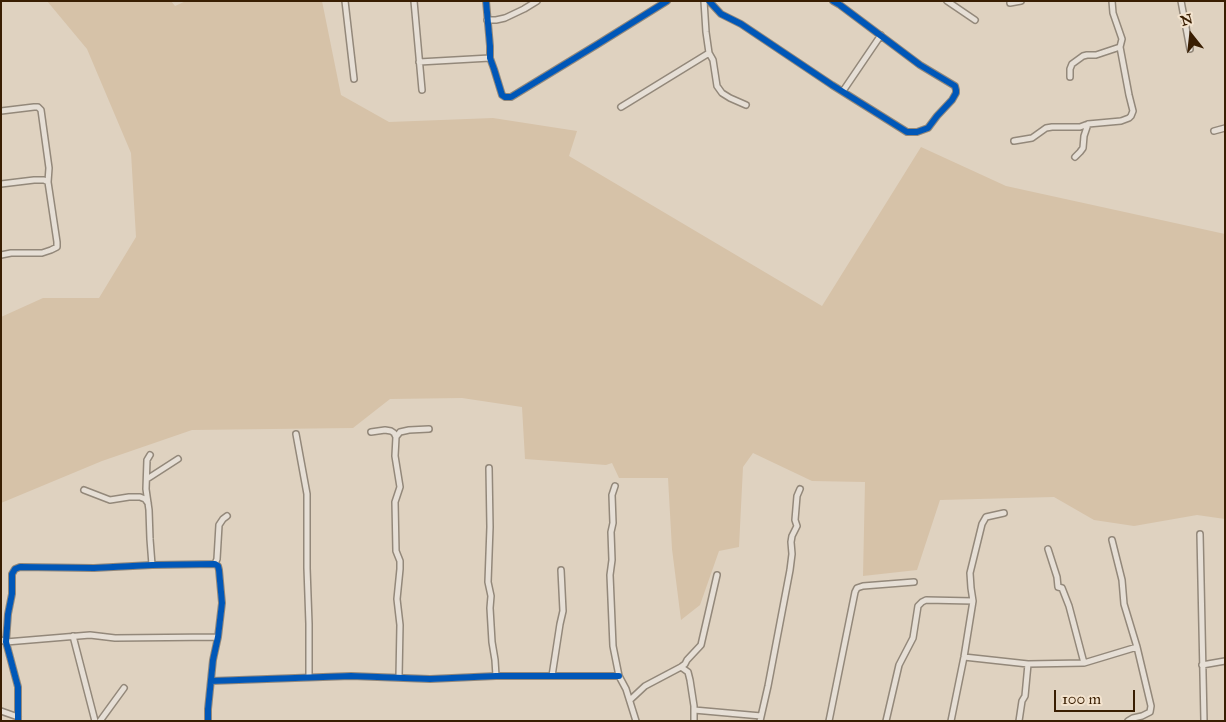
<!DOCTYPE html>
<html>
<head>
<meta charset="utf-8">
<style>
	body { margin:0 }
	#map { position:relative; width:1226px; height:722px; overflow:hidden; background:#dfd2c0; font-family:"IM FELL Great Primer",serif }
	canvas { display:block }
	.frame { position:absolute; inset:0; border:2px solid #391e02; pointer-events:none }
	.north { position:absolute; left:1166px; top:10px; width:50px; height:50px; -webkit-text-stroke:4px #f3e3ce; paint-order:stroke; rotate:344deg; font-size:14px; font-weight:700; line-height:20px; text-align:center; color:#391e02 }
	.north::after { content:''; display:block; margin:auto; width:18px; height:22px; background:#391e02; clip-path:polygon(50% 0,100% 100%,50% 72%,0 100%) }
	.scale { position:absolute; left:1054px; top:690px; width:81px; height:22px; box-sizing:border-box; border:2px solid #391e02; border-top:0; padding-left:6px; font-size:15px; line-height:18px; white-space:nowrap; color:#391e02; -webkit-text-stroke:4px #f3e3ce; paint-order:stroke }
</style>
</head>
<body>
<div id="map">
<canvas width="1226" height="722"></canvas>
<div class="frame"></div>
<div class="north">N</div>
<div class="scale">100 m</div>
</div>
<script>
const ctx = document.querySelector('canvas').getContext('2d');
ctx.lineJoin = 'round';
function paint(path, color) {
  ctx.fillStyle = color;
  ctx.fill(path, 'evenodd');
}
function poly(rows) {
  const path = new Path2D();
  for (const r of rows) {
    path.moveTo(r[0], r[1]);
    for (let i = 2; i < r.length; i += 2) path.lineTo(r[i], r[i + 1]);
  }
  return path;
}
function strokePath(path, color, width, dash) {
  ctx.strokeStyle = color;
  ctx.lineWidth = width;
  ctx.lineCap = dash ? 'butt' : 'round';
  ctx.setLineDash(dash || []);
  ctx.stroke(path);
}
paint(poly([
	[47,1,171,1,175,6,186,1,322,1,341,95,389,122,493,118,577,131,569,156,822,306,921,147,1006,186,1225,234,1225,519,1197,515,1134,526,1094,520,1054,497,940,500,917,570,863,576,865,482,812,481,753,453,743,467,739,547,719,551,700,605,681,620,672,549,668,478,619,478,612,463,606,465,525,459,522,407,462,398,390,399,353,428,192,430,102,461,1,503,1,317,43,298,99,298,136,237,131,153,87,49]
]), '#d6c2a8');
const minor = poly([
	[345,1,354,79],
	[414,1,422,90],
	[486,1,490,46,490,58,494,69,502,95,505,97,511,97,598,44,667,1],
	[704,1,706,32,709,53,713,60,717,86,722,93,730,98,746,105],
	[709,1,721,14,741,24,832,85,907,132,917,132,928,128,937,116,952,100,956,93,956,90,955,86,920,65,840,5,833,1],
	[947,1,975,20],
	[1181,1,1190,49],
	[1010,3,1021,1],
	[487,20,496,20,505,18,524,9,537,1],
	[419,62,490,58],
	[1070,77,1070,69,1072,64,1083,56,1087,55,1096,55,1120,47],
	[843,91,881,35],
	[621,107,709,53],
	[1,111,34,107,38,107,41,110,49,168,48,182],
	[1214,131,1225,128],
	[1014,141,1032,138,1046,128,1052,127,1080,127,1088,124,1121,121,1129,118,1131,116,1133,111,1129,95,1120,47,1122,39,1113,13,1112,1],
	[1075,157,1080,152,1083,148,1084,136,1088,124],
	[1,184,34,180,44,180,48,182,57,242,57,247,51,250,42,253,11,253,1,255],
	[371,432,385,430,391,431,394,433,396,437],
	[296,434,307,494,307,568,309,624,309,677],
	[150,455,147,460,146,489,149,510,150,539,152,565],
	[489,468,490,527,488,582,491,596,490,608,492,642,495,660,496,676],
	[147,479,178,459],
	[615,486,612,495,613,523,611,532,612,560,610,575,613,646,619,676,626,689,636,721],
	[84,490,110,500,129,497,140,497,145,499,148,503],
	[1200,534,1204,721],
	[1112,540,1122,580,1124,604,1137,647,1151,706,1150,712,1142,716,1133,718,1128,721],
	[1048,549,1057,577,1058,587,1062,588,1069,606,1084,663],
	[215,564,217,559,219,525,223,519,227,516],
	[73,636,95,721],
	[1,640,6,642,90,635,115,638,218,637],
	[964,657,1028,664,1084,663,1137,647],
	[1202,665,1225,661],
	[681,667,688,672,690,680,694,706,694,721],
	[552,676,560,624,563,611,561,570],
	[399,677,400,625,397,599,400,569,400,561,396,551,395,502,400,487,395,456,396,437,400,432,409,430,429,429],
	[211,681,351,676,430,679,496,676,619,676],
	[630,700,645,686,681,667,685,664,687,660,701,645,717,575],
	[694,710,761,716],
	[1,711,18,717],
	[18,721,18,687,6,642,8,614,12,594,12,574,15,569,20,567,94,568,152,565,215,564,218,566,219,570,222,603,218,637,213,660,208,709,208,721],
	[100,721,124,688],
	[760,721,768,686,790,570,792,554,791,542,792,536,797,526,795,520,797,496,800,489],
	[829,721,855,592,857,588,863,586,914,582],
	[886,721,899,665,913,638,918,606,922,602,926,600,973,601],
	[951,721,964,657,973,601,971,588,970,573,982,524,986,517,1004,513],
	[1019,721,1022,701,1025,696,1028,664]
]);
strokePath(minor, '#93887a', 8);
strokePath(minor, '#e6dfd6', 5);
strokePath(poly([
	[486,1,490,46,490,58,494,69,502,95,505,97,511,97,598,44,667,1],
	[709,1,721,14,741,24,832,85,907,132,917,132,928,128,937,116,952,100,956,93,956,90,955,86,920,65,840,5,833,1],
	[211,681,351,676,430,679,496,676,619,676],
	[18,721,18,687,6,642,8,614,12,594,12,574,15,569,20,567,94,568,152,565,215,564,218,566,219,570,222,603,218,637,213,660,208,709,208,721]
]), '#0057b8', 6);
</script>
</body>
</html>
